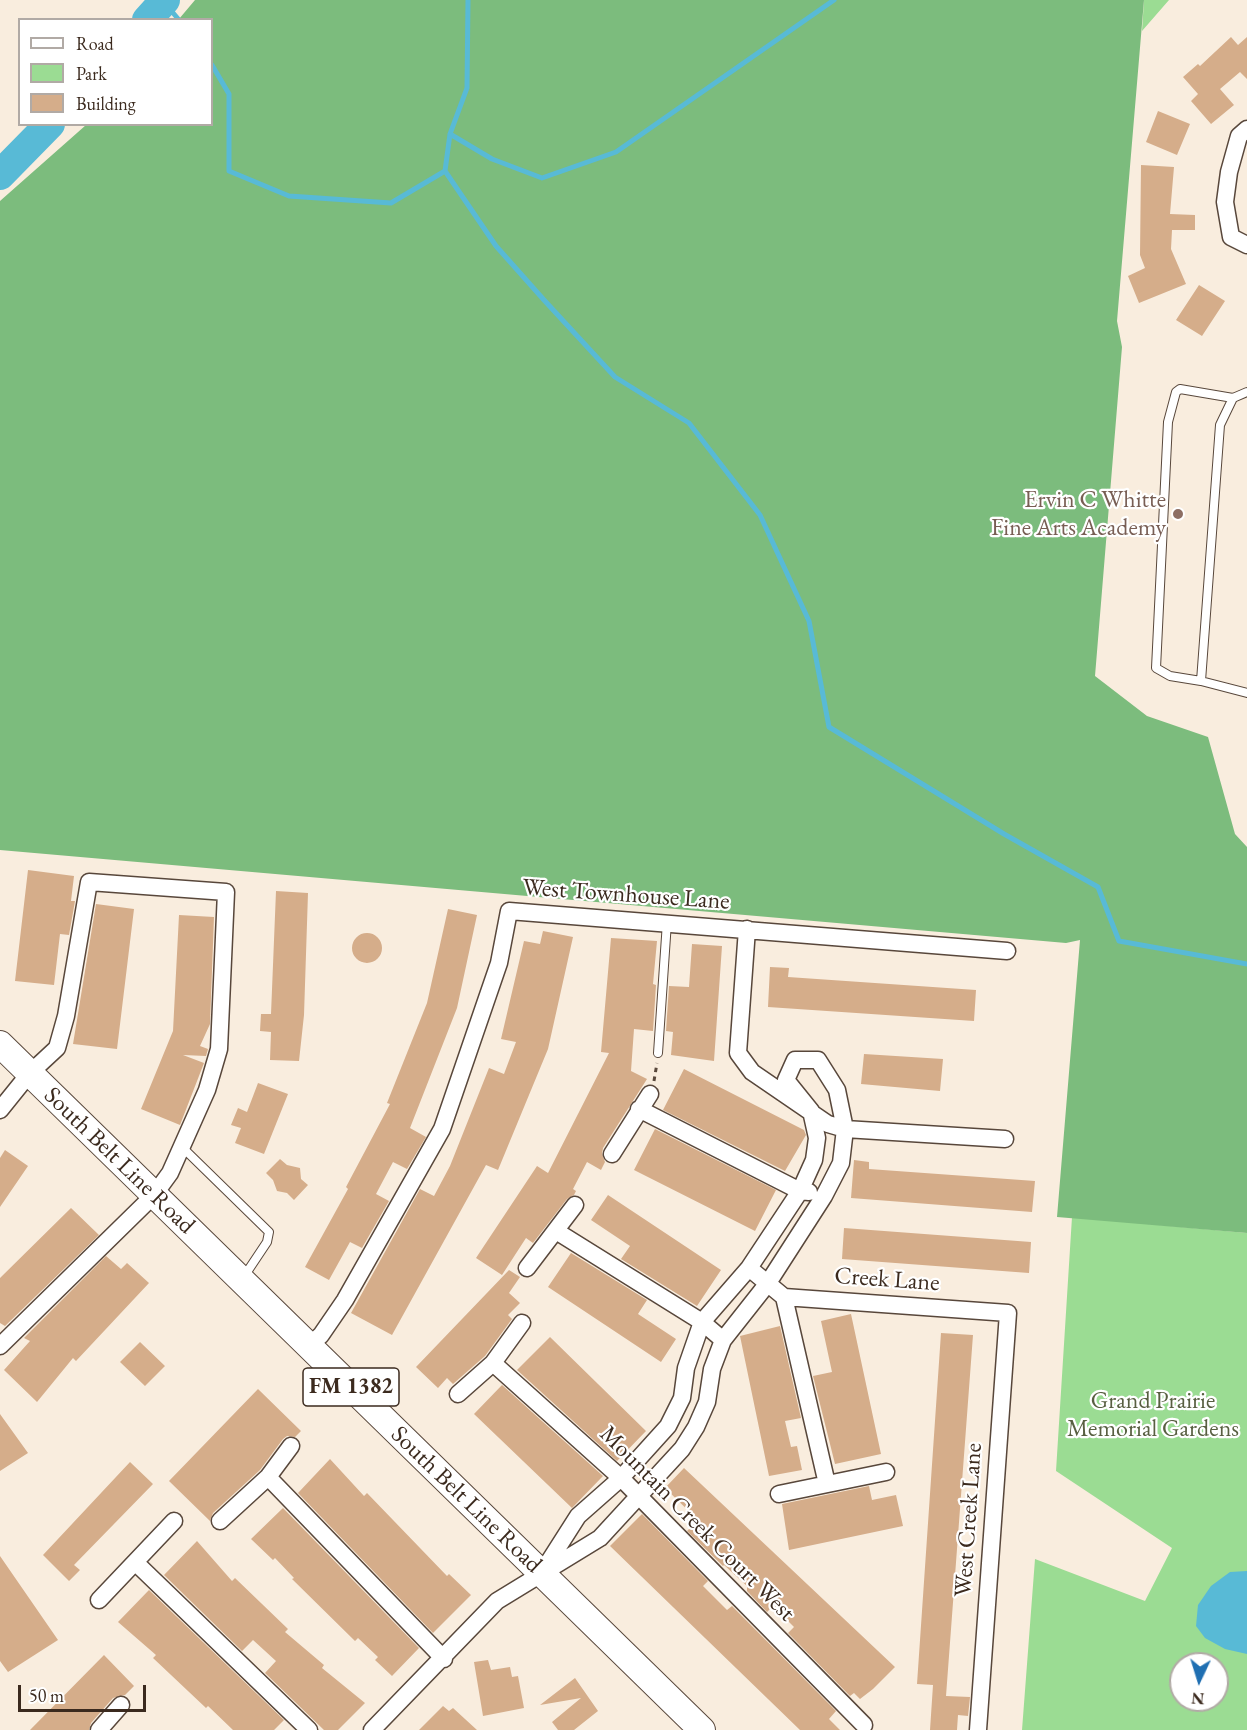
<!DOCTYPE html>
<html>
<head>
<meta charset="utf-8">
<style>
	body { margin:0 }
	#map { position:relative; width:1247px; height:1730px; overflow:hidden; background:#f9edde; font-family:"EB Garamond",serif }
	canvas { display:block }
	.legend { position:absolute; left:18px; top:18px; width:195px; height:108px; box-sizing:border-box; background:#fff; border:2px solid #b1aaa5; margin:0; padding:8px 10px; list-style:none; font-size:18px; color:#3b2a1e }
	.legend li { display:flex; align-items:center; gap:12px; height:30px }
	.legend b { width:30px; border:2px solid #b1aaa5 }
	.north { position:absolute; left:1169px; top:1652px; width:60px; height:60px; box-sizing:border-box; background:#fff; border:2px solid #b1aaa5; border-radius:50%; rotate:184deg; font-size:16px; font-weight:700; line-height:24px; text-align:center; color:#3b2a1e }
	.north::after { content:''; display:block; margin:auto; width:21px; height:27px; background:#1f6fb2; clip-path:polygon(50% 0,100% 100%,50% 72%,0 100%) }
	.scale { position:absolute; left:18px; top:1685px; width:128px; height:27px; box-sizing:border-box; border:3px solid #3b2a1e; border-top:0; padding-left:8px; font-size:18px; line-height:21px; white-space:nowrap; color:#3b2a1e; -webkit-text-stroke:4px #fff; paint-order:stroke }
</style>
</head>
<body>
<div id="map">
<canvas width="1247" height="1730"></canvas>
<ul class="legend">
<li><b style="height:8px;background:#fff"></b>Road</li>
<li><b style="height:16px;background:#9bdc93"></b>Park</li>
<li><b style="height:16px;background:#d5ad8a"></b>Building</li>
</ul>
<div class="north">N</div>
<div class="scale">50 m</div>
</div>
<script>
const ctx = document.querySelector('canvas').getContext('2d');
ctx.lineJoin = 'round';
function paint(path, color) {
  ctx.fillStyle = color;
  ctx.fill(path, 'evenodd');
}
function poly(rows) {
  const path = new Path2D();
  for (const r of rows) {
    if (r.length === 3) {
      path.moveTo(r[0] + r[2], r[1]);
      path.arc(r[0], r[1], r[2], 0, 2 * Math.PI);
      continue;
    }
    path.moveTo(r[0], r[1]);
    for (let i = 2; i < r.length; i += 2) path.lineTo(r[i], r[i + 1]);
  }
  return path;
}
function strokePath(path, color, width, dash) {
  ctx.strokeStyle = color;
  ctx.lineWidth = width;
  ctx.lineCap = dash ? 'butt' : 'round';
  ctx.setLineDash(dash || []);
  ctx.stroke(path);
}
function label(font, color, halo, rows, align = 'center') {
  ctx.font = font + ' "EB Garamond",serif';
  ctx.lineWidth = 4.5;
  ctx.setLineDash([]);
  ctx.textBaseline = 'middle';
  ctx.strokeStyle = halo;
  ctx.fillStyle = color;
  for (const [text, x, y, turn = 0] of rows) {
    ctx.save();
    ctx.translate(x, y);
    ctx.rotate((+turn || 0) * Math.PI / 180);
    ctx.textAlign = isNaN(turn) ? turn : align;
    if (halo) ctx.strokeText(text, 0, 0);
    ctx.fillText(text, 0, 0);
    ctx.restore();
  }
}
paint(poly([
	[1144,0,1169,0,1142,31],
	[1072,1217,1247,1233,1247,1730,1022,1730,1035,1559,1145,1601,1172,1548,1056,1471],
	[1181,1664,1217,1664,1217,1700,1181,1700]
]), '#9bdc93');
paint(poly([
	[195,0,1144,0,1117,321,1122,347,1095,676,1147,716,1208,737,1235,834,1247,847,1247,1233,1057,1217,1080,940,1066,943,0,850,0,201,86,125,212,124,212,20,179,19]
]), '#7cbc7d');
paint(poly([
	[1247,1571,1247,1654,1225,1649,1205,1638,1196,1626,1198,1605,1211,1586,1230,1572]
]), '#58bad6');
strokePath(poly([
	[163,1,179,20],
	[212,65,229,94,229,171,289,196,391,203,445,171,450,134,467,88,468,0],
	[450,134,492,159,542,178,616,152,834,0],
	[445,171,496,246,544,300,615,377,689,423,760,515,809,621,829,727,1004,834,1098,887,1119,941,1247,964]
]), '#58bad6', 5);
strokePath(poly([
	[147,20,165,0],
	[0,175,50,124]
]), '#58bad6', 30);
paint(poly([
	[1231,37,1238,45,1247,37,1247,79,1240,72,1220,89,1234,105,1211,124,1191,101,1198,94,1183,77,1198,64,1200,66],
	[1158,111,1190,124,1177,155,1146,142],
	[1141,165,1174,167,1170,214,1195,215,1195,230,1172,230,1171,249,1186,284,1139,303,1128,276,1145,268,1140,255],
	[1199,285,1225,301,1202,336,1176,320],
	[28,870,74,876,71,901,75,901,69,935,60,934,54,985,15,981],
	[276,891,308,893,304,1015,299,1061,270,1060,271,1032,260,1031,261,1014,271,1014],
	[96,904,134,909,117,1049,73,1044],
	[448,909,477,915,457,1008,410,1128,426,1137,407,1169,393,1162,376,1194,389,1201,362,1248,350,1242,329,1280,305,1267,348,1189,346,1187,390,1104,387,1103,427,1003],
	[179,915,214,917,210,1024,200,1046,208,1049,206,1056,183,1055,204,1063,180,1125,141,1109,173,1031],
	[543,931,573,937,548,1049,498,1170,486,1165,392,1335,351,1313,420,1189,434,1196,450,1166,489,1068,504,1074,516,1042,501,1039,524,941,540,944],
	[367,948,15],
	[611,938,657,941,653,984,656,985,653,1031,634,1029,631,1071,647,1079,603,1148,602,1154,605,1162,601,1170,587,1162,573,1189,576,1191,574,1195,567,1199,533,1243,526,1238,502,1275,476,1258,537,1166,548,1173,609,1053,601,1052],
	[692,944,722,946,714,1061,671,1055,673,1032,666,1031,669,986,689,987],
	[770,967,789,968,788,977,976,990,974,1021,768,1007],
	[864,1054,943,1059,940,1091,861,1084],
	[684,1069,804,1130,806,1135,785,1171,663,1110],
	[258,1083,288,1094,264,1154,235,1143,241,1128,231,1125,238,1108,247,1112],
	[655,1129,776,1190,755,1231,634,1170],
	[5,1150,28,1166,0,1207,0,1158],
	[280,1159,287,1165,300,1168,301,1179,308,1185,294,1200,287,1193,277,1191,273,1180,266,1173],
	[854,1160,869,1162,869,1169,1035,1181,1032,1212,851,1198],
	[608,1195,721,1270,697,1306,621,1259,630,1246,591,1220],
	[71,1208,99,1235,5,1326,0,1323,0,1278],
	[844,1228,1031,1242,1029,1273,842,1259],
	[571,1253,647,1300,638,1314,676,1339,661,1362,548,1287],
	[106,1256,121,1269,127,1263,149,1283,76,1361,73,1358,37,1402,4,1370,30,1341,24,1338],
	[509,1270,520,1277,509,1293,520,1303,508,1315,512,1319,485,1356,453,1384,447,1378,438,1388,416,1367],
	[851,1314,881,1454,835,1464,813,1376,832,1372,821,1321],
	[780,1326,801,1418,785,1421,791,1447,797,1446,802,1470,769,1476,740,1336],
	[941,1333,973,1335,946,1696,970,1697,968,1716,958,1715,957,1730,930,1730,933,1685,917,1684],
	[550,1337,646,1431,617,1461,517,1370],
	[140,1342,165,1366,145,1386,120,1362],
	[502,1385,603,1476,572,1508,474,1414],
	[258,1389,301,1431,295,1437,287,1436,283,1439,260,1470,213,1513,210,1521,169,1481],
	[0,1414,28,1453,0,1471],
	[330,1459,364,1496,367,1493,447,1576,449,1574,471,1595,433,1633,298,1493],
	[130,1462,153,1484,74,1565,80,1570,69,1581,43,1555],
	[684,1468,895,1667,873,1689,860,1699,854,1693,850,1696,788,1633,794,1627,773,1606,767,1612,747,1591,747,1586,724,1565,723,1566,687,1531,698,1520,665,1488],
	[869,1486,872,1500,896,1495,903,1526,789,1550,782,1504],
	[283,1508,419,1648,392,1676,375,1660,378,1657,358,1638,355,1641,292,1579,294,1578,275,1558,273,1560,251,1539],
	[642,1514,708,1581,703,1586,727,1610,732,1606,836,1711,829,1719,840,1730,800,1730,610,1546],
	[197,1541,232,1581,235,1578,288,1629,285,1632,324,1665,322,1668,365,1703,338,1730,324,1730,265,1673,276,1661,253,1640,242,1651,164,1575],
	[0,1556,58,1640,8,1672,0,1661],
	[149,1590,284,1720,274,1730,233,1730,208,1706,206,1708,153,1658,156,1655,118,1622],
	[104,1655,134,1686,125,1695,113,1698,91,1723,89,1730,30,1730],
	[488,1660,491,1670,510,1667,512,1677,518,1676,524,1708,483,1716,474,1662],
	[575,1678,598,1711,574,1730,558,1730,552,1722,581,1698,540,1705],
	[443,1706,449,1711,453,1708,477,1730,419,1730]
]), '#d5ad8a');
const service = poly([
	[1247,392,1233,398,1220,425,1201,681,1247,693],
	[1201,681,1170,676,1156,668,1168,422,1176,392,1180,389,1233,398],
	[658,1053,667,922],
	[182,1147,269,1232,267,1242,243,1278]
]);
const minor = poly([
	[1247,129,1239,136,1229,172,1225,202,1231,237,1247,245],
	[747,929,738,1053,752,1072,828,1124,845,1129,1005,1139],
	[639,1109,800,1191,809,1192],
	[0,1110,29,1074,57,1048,66,1016,89,882,226,892,219,1049,207,1090,170,1173,154,1195,0,1346],
	[612,1154,650,1094],
	[556,1231,702,1322,723,1340],
	[527,1268,575,1205],
	[749,1268,784,1297,1008,1313,978,1730],
	[784,1297,827,1484],
	[309,1346,321,1335,345,1300,442,1129,499,963,509,911,1007,951],
	[493,1363,621,1478,864,1725],
	[458,1394,493,1363,522,1323],
	[268,1477,444,1659],
	[779,1494,886,1472],
	[220,1521,268,1477,291,1446],
	[135,1562,309,1730],
	[99,1600,174,1521],
	[99,1730,121,1705],
	[372,1730,497,1601,600,1538,682,1449,696,1427,707,1402,712,1369,723,1340,768,1283,824,1196,841,1163,845,1129,837,1090,818,1060,795,1060,786,1080,811,1111,817,1138,814,1160,800,1191,749,1268,702,1322,686,1368,682,1398,668,1426,621,1478,578,1516,541,1574]
]);
const primary = poly([
	[0,1044,702,1730]
]);
strokePath(service, '#58473b', 10);
strokePath(minor, '#58473b', 19);
strokePath(primary, '#58473b', 28);
strokePath(poly([
	[654,1081,657,1063]
]), '#58473b', 3, [4.5, 4.5]);
strokePath(service, '#fff', 8);
strokePath(minor, '#fff', 16);
strokePath(primary, '#fff', 26);
for (const [x, y, r, color] of [
	[1178,514,6,"#8d6e63"]
]) {
  const dot = new Path2D();
  dot.arc(x, y, r, 0, 2 * Math.PI);
  ctx.fillStyle = color;
  ctx.fill(dot);
  strokePath(dot, '#fff', 2);
}
for (const [x, y, w] of [
	[351,1387,96]
]) {
  const box = new Path2D();
  box.roundRect(x - w / 2, y - 19, w, 38, 4.5);
  ctx.fillStyle = '#fff';
  ctx.fill(box);
  strokePath(box, '#3b2a1e', 1.5);
}
label('bold 22px', '#3b2a1e', null, [
	["FM 1382",351,1387]
]);
label('24px', '#785e54', '#fff', [
	["Ervin C Whitte",1166,500],
	["Fine Arts Academy",1166,528]
], 'right');
label('24px', '#3b2a1e', '#fff', [
	["West Townhouse Lane",626,895,4],
	["South Belt Line Road",119,1161,44],
	["Creek Lane",887,1280,4],
	["South Belt Line Road",466,1500,44],
	["West Creek Lane",969,1520,-86],
	["Mountain Creek Court West",697,1524,45]
]);
label('24px', '#585f41', '#fff', [
	["Grand Prairie",1153,1401],
	["Memorial Gardens",1153,1429]
]);
</script>
</body>
</html>
